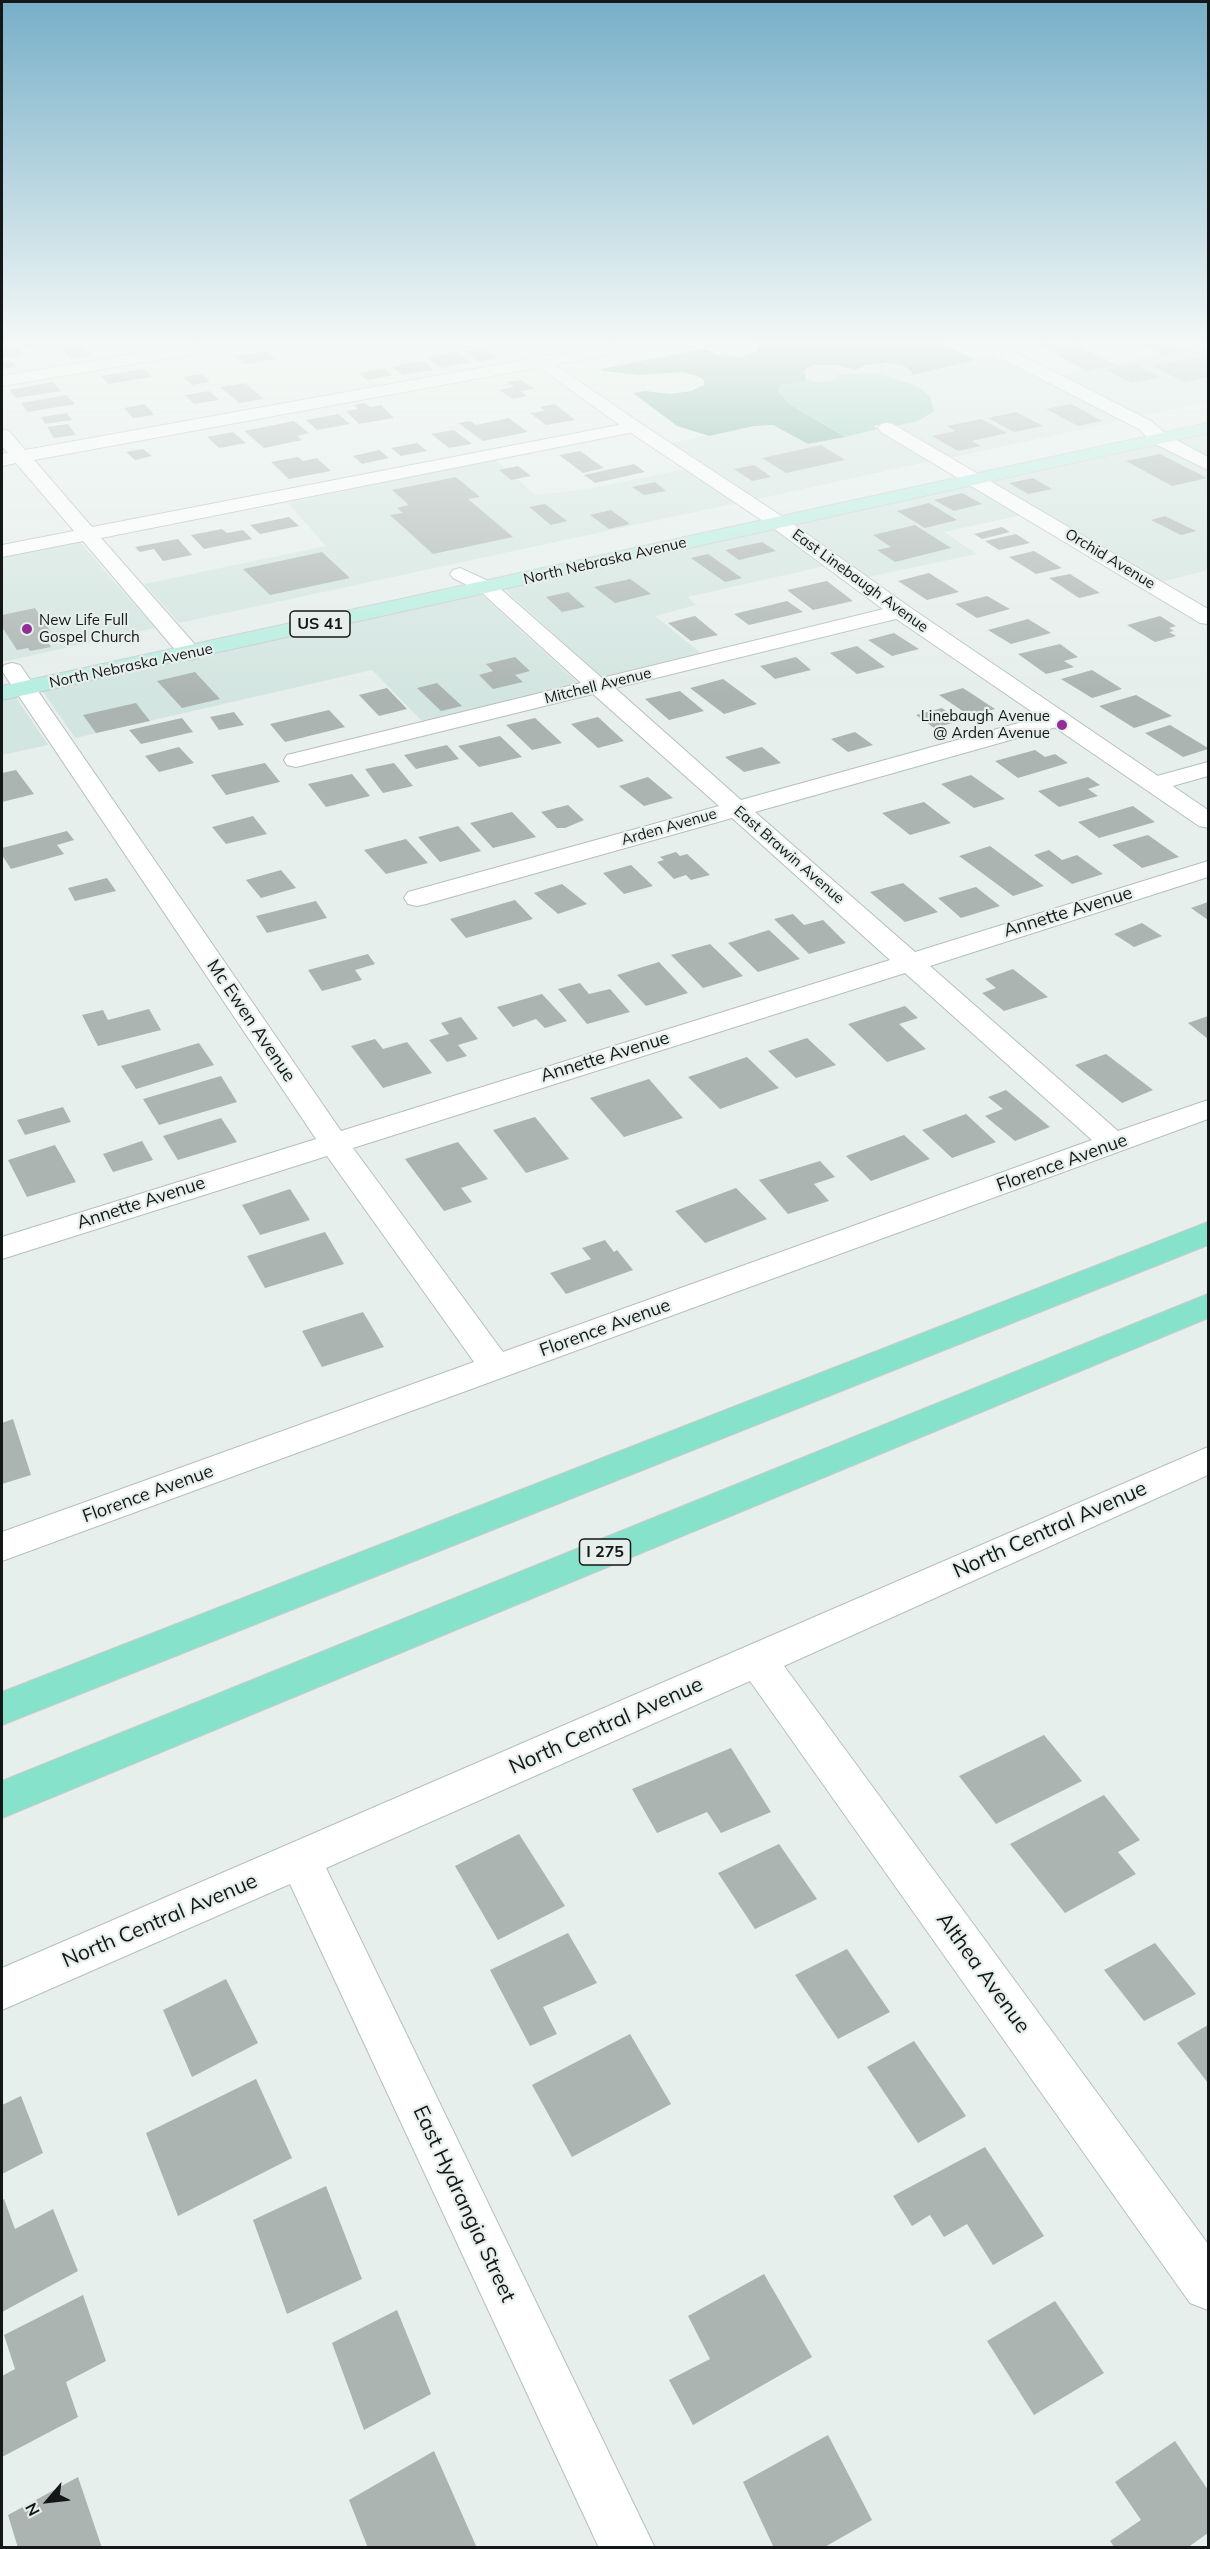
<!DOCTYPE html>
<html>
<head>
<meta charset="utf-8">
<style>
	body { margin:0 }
	#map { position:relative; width:1210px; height:2549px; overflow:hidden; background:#e6efec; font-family:Mulish,sans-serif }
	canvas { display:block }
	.frame { position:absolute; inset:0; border:3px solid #141717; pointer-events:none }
	.north { position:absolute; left:18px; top:2471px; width:60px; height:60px; -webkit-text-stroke:4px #e6efec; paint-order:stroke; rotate:242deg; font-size:16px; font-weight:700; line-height:24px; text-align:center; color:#141717 }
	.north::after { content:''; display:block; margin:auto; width:21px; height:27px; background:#141717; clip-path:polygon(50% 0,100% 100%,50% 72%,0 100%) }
</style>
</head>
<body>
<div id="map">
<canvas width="1210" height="2549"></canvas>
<div class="frame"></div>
<div class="north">N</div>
</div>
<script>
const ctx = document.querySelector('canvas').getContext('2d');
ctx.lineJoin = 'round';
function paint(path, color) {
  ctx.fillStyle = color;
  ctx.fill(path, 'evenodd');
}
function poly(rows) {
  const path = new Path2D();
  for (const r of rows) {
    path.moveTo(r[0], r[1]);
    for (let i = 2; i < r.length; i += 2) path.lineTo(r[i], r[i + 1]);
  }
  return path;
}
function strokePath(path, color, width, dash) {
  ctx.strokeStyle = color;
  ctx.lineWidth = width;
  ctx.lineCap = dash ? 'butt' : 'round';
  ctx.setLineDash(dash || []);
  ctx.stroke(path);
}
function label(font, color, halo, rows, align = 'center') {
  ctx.font = font + ' Mulish,sans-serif';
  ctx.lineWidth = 4.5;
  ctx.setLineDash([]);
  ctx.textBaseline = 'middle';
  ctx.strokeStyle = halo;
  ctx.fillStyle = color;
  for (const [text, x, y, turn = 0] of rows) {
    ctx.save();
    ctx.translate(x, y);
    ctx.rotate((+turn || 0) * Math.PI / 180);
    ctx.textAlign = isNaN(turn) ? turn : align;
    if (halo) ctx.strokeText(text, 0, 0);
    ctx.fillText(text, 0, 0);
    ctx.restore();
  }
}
paint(poly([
	[1202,346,1208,349,1208,402,1141,416,1060,375],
	[996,354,1124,420,950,458,896,426,918,421,915,385,876,373,839,374,834,380,817,382,806,379,804,376,804,372,814,365,836,365,851,369,878,364,901,365,913,375],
	[773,425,808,444,878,429,932,461,757,499,671,443,754,426],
	[1208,432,1208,458,1174,440],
	[1157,444,1208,471,1208,570,1161,582,990,481],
	[495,459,535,495,587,489,685,469,737,503,179,623,144,584,326,546,288,503],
	[971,485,1022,515,944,532,977,554,868,577,794,524],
	[774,529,825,566,688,597,696,605,655,616,702,654,603,678,504,589],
	[79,541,155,628,2,662,2,555],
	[481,594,579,684,423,722,372,670,75,738,42,690],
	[15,696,48,745,2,755,2,699]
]), '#d3e5e0');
paint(poly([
	[876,373,915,385,930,396,934,411,918,421,896,426,890,423,874,426,878,429,845,437,789,404,778,391,781,385,806,379,817,382,833,380,839,374]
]), '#8ec9b9');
paint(poly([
	[756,342,938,342,975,360,913,375,910,370,901,365,887,363,866,365,855,370,836,365,814,365,807,368,804,372,806,379,805,381,781,385,778,391,789,404,845,437,808,444,773,425,754,426,709,436,677,426,633,393,645,391,671,394,691,391,704,385,704,380,700,377,682,372,640,375,604,371,600,369,703,349,718,355,741,357,757,351,758,346]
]), '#6ea899');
paint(poly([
	[21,342,41,342,44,345,25,347],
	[1055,342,1071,342,1116,365,1087,371,1038,345],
	[1144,342,1164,342,1186,351,1164,356,1137,343],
	[81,344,92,355,71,359,60,347],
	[19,348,24,355,2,358,2,351],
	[484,348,498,358,479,362,465,351],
	[267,351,277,359,245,364,235,356],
	[456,352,471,362,441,368,426,357],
	[1208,356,1208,377,1184,382,1152,366],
	[10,360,16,367,2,369,2,362],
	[422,361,434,370,403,375,391,367],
	[1134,364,1161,377,1132,383,1106,370],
	[384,368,393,375,367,380,359,373],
	[145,369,152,377,108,384,101,376],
	[201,374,210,382,192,385,183,377],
	[521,380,535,389,520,391,527,396,513,399,499,390,514,387,507,382],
	[53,382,61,391,16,398,9,390],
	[245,383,264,399,239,403,220,387],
	[209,391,219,400,194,404,185,395],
	[66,395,75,404,28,412,21,403],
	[365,403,370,407,381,405,394,418,359,424,346,411,358,409,354,405],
	[145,404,154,415,133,418,124,408],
	[555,404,575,420,546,425,530,413,545,411,540,407],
	[1071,404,1102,421,1078,426,1046,409],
	[1016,412,1043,426,1014,432,988,418],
	[67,413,72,420,45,424,41,417],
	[338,414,350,424,317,430,306,420],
	[509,418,528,432,483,441,458,423,470,421,476,425],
	[981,419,1007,433,972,441,981,446,958,451,932,436,955,431,947,426],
	[294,421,309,433,297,436,302,440,264,448,244,431],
	[68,424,76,435,54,438,47,427],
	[454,430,472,444,449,448,431,434],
	[233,432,246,443,219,448,207,437],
	[417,443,427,451,401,456,391,448],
	[821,445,845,460,786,473,762,458],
	[143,449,152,456,135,460,126,452],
	[379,450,389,458,362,464,353,456],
	[580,451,604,468,583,473,559,455],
	[1160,454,1207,478,1172,486,1126,461],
	[298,457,303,461,317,458,331,471,289,479,271,462],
	[634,464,645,472,595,483,584,475],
	[754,465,763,471,771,477,752,481,734,469],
	[518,466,531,476,511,480,499,470],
	[456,477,480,497,468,499,513,537,433,554,390,515,403,513,397,508,409,505,392,490],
	[1033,478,1052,489,1028,494,1009,483],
	[655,482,666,491,644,495,632,487],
	[962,493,982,504,954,511,934,500],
	[929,503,957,520,925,528,897,511],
	[545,504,567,521,551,525,529,507],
	[611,510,630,524,609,529,590,515],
	[1165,516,1196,531,1181,535,1151,520],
	[289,517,299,526,260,534,250,525],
	[915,525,951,548,895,562,877,550,891,547,873,535],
	[1002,527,1010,532,982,539,974,534],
	[222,529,227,533,243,530,252,539,204,549,191,535],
	[1016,534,1030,543,999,550,985,541],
	[178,539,192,555,163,561,154,549,140,552,135,547],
	[762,542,776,551,739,560,725,550],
	[1034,551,1062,568,1036,574,1009,557],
	[322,552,350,578,270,595,243,569],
	[708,554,742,578,725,582,691,558],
	[929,573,959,592,927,600,898,581],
	[1070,574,1100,593,1079,598,1049,578],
	[630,579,651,594,615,603,594,587],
	[827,581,853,601,813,610,787,590],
	[568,592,585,607,562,612,546,597],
	[987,596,1010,609,977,618,955,604],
	[787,601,803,612,749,625,734,614],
	[35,608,57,641,48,643,51,647,30,651,28,648,17,650,2,627,2,615],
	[695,616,718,635,691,641,668,623],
	[1160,616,1176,626,1169,628,1174,631,1169,632,1176,636,1155,642,1127,625],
	[1028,619,1051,633,1011,644,988,630],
	[894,633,919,649,892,656,868,640],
	[1060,644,1078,657,1064,661,1074,667,1046,674,1018,654],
	[857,646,885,667,857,674,830,653],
	[515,657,530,671,515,675,523,682,493,689,479,675,493,671,486,664],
	[796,657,811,670,775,679,760,666],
	[1092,670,1122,689,1092,698,1061,679],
	[195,672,220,699,182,708,157,681],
	[723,679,757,704,724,714,690,688],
	[437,683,462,706,441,711,417,688],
	[387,688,407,709,379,716,359,695],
	[963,688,995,709,970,716,939,695],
	[680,691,704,711,669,720,645,699],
	[1136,695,1172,716,1134,728,1099,706],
	[136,703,150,721,96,733,83,715],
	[942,708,960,721,934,728,916,715],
	[329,710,345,727,285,742,270,724],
	[234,712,244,725,219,730,210,717],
	[598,717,624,741,598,748,571,724],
	[182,718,193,732,141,744,129,730],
	[535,718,562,743,532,750,506,725],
	[1170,725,1208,748,1208,749,1183,757,1145,733],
	[855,732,873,745,848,752,831,739],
	[500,736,522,757,479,767,458,746],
	[447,745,459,759,416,769,404,755],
	[179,747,194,763,159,772,145,756],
	[762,747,781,763,744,772,725,757],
	[1035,750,1045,757,1055,754,1068,763,1018,778,995,761],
	[265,763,280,782,226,795,211,775],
	[394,763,413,786,383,793,365,769],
	[16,770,34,794,2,802,2,773],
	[352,774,370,796,326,807,308,784],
	[971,775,1005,799,974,808,941,784],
	[648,777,673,798,644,806,619,786],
	[1088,777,1100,785,1088,789,1098,796,1059,807,1038,791],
	[924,802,951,823,910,835,882,813],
	[568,805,584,820,565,828,557,828,541,812],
	[1133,806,1155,822,1099,838,1078,822],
	[512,812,536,837,493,848,470,823],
	[253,816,267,834,226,844,212,827],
	[458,826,481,851,440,862,418,837],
	[67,831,74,840,57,845,64,854,11,869,2,855,2,848],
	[1148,835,1179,857,1142,868,1112,845],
	[406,839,428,863,386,874,364,850],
	[990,846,1044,886,1013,896,959,856],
	[1049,850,1062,860,1077,855,1103,874,1072,884,1034,855],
	[676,852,680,856,687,854,710,875,691,880,686,875,674,879,657,862,664,860,660,857],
	[631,865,653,886,624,894,603,873],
	[281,870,296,888,261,898,246,880],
	[107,878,116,891,75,901,68,888],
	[903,883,938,912,905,922,870,892],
	[562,884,587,904,558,914,534,893],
	[976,887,1000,906,961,918,938,898],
	[515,900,533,919,466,938,450,919],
	[316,901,327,918,267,933,256,916],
	[1208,902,1208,920,1191,908],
	[793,914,804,925,823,920,846,943,809,954,774,919],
	[1142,923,1162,936,1134,947,1114,934],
	[769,930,800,959,758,972,728,943],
	[710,944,743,976,703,988,671,955],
	[368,954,375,964,355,970,362,980,322,991,308,970],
	[659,962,688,993,646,1006,617,975],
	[1013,969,1048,997,1004,1011,982,993,996,988,985,979],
	[580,983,589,994,610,989,630,1012,587,1024,558,989],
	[542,994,567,1021,545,1028,536,1019,513,1027,497,1007],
	[905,1006,918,1018,899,1024,926,1049,887,1062,848,1024],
	[149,1009,161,1030,98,1046,82,1015,103,1010,108,1020],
	[1208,1016,1208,1039,1188,1023],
	[461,1017,478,1039,458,1045,467,1056,447,1062,429,1040,449,1034,441,1023],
	[807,1038,836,1065,796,1078,768,1051],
	[375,1039,383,1049,407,1042,432,1073,383,1088,351,1046],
	[199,1043,214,1065,136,1089,121,1066],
	[1106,1054,1153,1090,1122,1103,1075,1065],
	[747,1057,779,1088,720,1109,688,1077],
	[221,1076,237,1102,159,1125,143,1099],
	[649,1079,683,1118,624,1137,590,1098],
	[1006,1090,1050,1127,1015,1141,985,1116,1003,1109,988,1097],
	[63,1107,71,1122,25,1135,17,1120],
	[966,1114,996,1142,952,1158,922,1130],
	[535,1117,569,1159,526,1173,493,1130],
	[221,1118,237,1142,178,1160,163,1136],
	[904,1135,930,1159,871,1181,846,1156],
	[142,1141,153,1160,113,1172,103,1154],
	[458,1142,488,1179,461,1188,472,1202,444,1211,405,1159],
	[55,1145,76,1182,27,1197,8,1160],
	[820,1161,835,1177,814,1184,829,1201,788,1214,759,1180],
	[736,1188,767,1219,705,1243,675,1211],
	[290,1189,310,1220,260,1235,242,1205],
	[325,1232,344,1264,265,1288,247,1256],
	[605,1240,614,1252,617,1250,633,1270,566,1294,550,1273,591,1259,582,1248],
	[363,1312,384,1347,322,1367,302,1331],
	[13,1419,31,1475,2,1484,2,1423],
	[1044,1735,1082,1781,996,1824,959,1776],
	[731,1748,771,1812,721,1833,707,1812,657,1833,632,1789],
	[1104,1795,1140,1840,1118,1852,1136,1874,1065,1913,1010,1844],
	[519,1834,565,1906,498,1940,455,1866],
	[779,1844,817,1899,755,1929,718,1873],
	[568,1933,597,1983,543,2007,557,2034,530,2046,490,1970],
	[1155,1943,1196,1994,1144,2021,1104,1970],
	[847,1949,890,2012,838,2039,795,1975],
	[226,1979,258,2043,192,2077,163,2010],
	[1208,2025,1208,2083,1177,2043],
	[630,2034,671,2104,572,2157,532,2085],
	[914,2041,966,2116,918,2143,867,2067],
	[256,2079,292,2158,178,2216,146,2133],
	[21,2096,43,2153,2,2174,2,2105],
	[985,2147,1044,2236,993,2265,967,2224,944,2237,930,2215,912,2226,893,2196],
	[326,2186,362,2279,287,2314,253,2220],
	[4,2199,15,2229,53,2209,78,2271,2,2312,2,2200],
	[764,2274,812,2357,693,2425,669,2380,710,2359,688,2316],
	[83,2295,106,2361,66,2382,78,2417,2,2457,2,2376,15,2369,4,2335],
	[1055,2301,1104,2373,1034,2415,987,2341],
	[397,2310,431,2394,364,2430,332,2343],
	[828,2435,872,2520,823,2548,774,2548,743,2482],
	[1175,2441,1208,2490,1208,2533,1187,2548,1115,2548,1110,2541,1141,2520,1115,2482],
	[434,2451,477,2548,368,2548,349,2500],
	[78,2477,102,2548,18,2548,8,2515]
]), '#abb4b1');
const minor = poly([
	[207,342,243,342,235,347,2,386,2,376,207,342],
	[624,342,657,342,649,347,34,460,92,527,634,422,640,423,643,427,640,431,634,432,101,538,198,648,201,653,198,658,190,660,182,658,83,541,2,557,2,545,74,531,16,463,2,466,2,454,8,453,2,446,2,430,9,431,25,450,624,342],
	[975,342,995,342,1151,421,1167,435,1208,457,1208,470,1153,443,1139,429,977,346,975,342],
	[1195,342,1208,342,1208,349,1197,346,1195,342],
	[887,423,893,424,1208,609,1208,624,1200,623,881,432,878,428,881,424,887,423],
	[460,568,495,584,602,678,900,605,908,606,911,611,908,616,615,688,741,800,1051,714,1059,712,1067,714,1071,719,1067,724,755,812,915,952,1208,861,1208,877,930,966,1118,1131,1208,1100,1208,1119,2,1561,2,1532,474,1362,327,1156,2,1259,2,1237,316,1139,2,671,4,665,12,663,20,665,341,1131,890,960,732,818,426,904,417,906,408,904,404,898,408,892,719,806,593,694,296,767,287,765,284,760,287,755,581,683,481,592,453,578,450,574,453,570,460,568],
	[905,973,1092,1140,503,1352,353,1148,905,973],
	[1208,762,1208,776,1155,791,1146,789,1143,784,1146,779,1208,762],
	[1208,1447,1208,1475,784,1666,1208,2244,1208,2310,1190,2303,750,1681,326,1868,655,2548,599,2548,290,1884,2,2010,2,1968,1208,1447]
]);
const tertiary = poly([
	[504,342,522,342,640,423,786,519,908,606,1208,810,1208,828,1199,826,892,616,772,527,628,431,504,342]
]);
const primary = poly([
	[1208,423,1208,433,2,700,2,686,1208,423]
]);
const motorway = poly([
	[1208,1222,1208,1245,2,1725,2,1692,1208,1222],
	[1208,1294,1208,1318,2,1818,2,1781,1208,1294]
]);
strokePath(minor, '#b6bfbc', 2);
strokePath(tertiary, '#b6bfbc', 2);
strokePath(primary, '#cbcccc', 2);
strokePath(motorway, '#cbcccc', 2);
paint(minor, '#fff');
paint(tertiary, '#fff');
paint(primary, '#b6eedf');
paint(motorway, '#86e2ca');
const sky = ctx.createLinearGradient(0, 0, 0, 698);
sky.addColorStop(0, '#77afc8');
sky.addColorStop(0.49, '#f4f8f6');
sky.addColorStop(1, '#f4f8f600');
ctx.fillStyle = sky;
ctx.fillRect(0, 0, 1210, 698);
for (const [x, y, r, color] of [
	[27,629,6,"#912f97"],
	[1062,725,6,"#912f97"]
]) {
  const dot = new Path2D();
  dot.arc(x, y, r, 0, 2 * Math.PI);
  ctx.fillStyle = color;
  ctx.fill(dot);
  strokePath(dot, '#e6efec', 2);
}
label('15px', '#141717', '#e6efec', [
	["Orchid Avenue",1110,559,31],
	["North Nebraska Avenue",605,561,-13],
	["East Linebaugh Avenue",860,581,36],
	["North Nebraska Avenue",131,666,-12],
	["Mitchell Avenue",598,686,-14],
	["Arden Avenue",669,827,-16],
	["East Brawin Avenue",789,855,41]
]);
label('15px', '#141717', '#e6efec', [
	["New Life Full",39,620],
	["Gospel Church",39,637],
	["Linebaugh Avenue",1050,716,"right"],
	["@ Arden Avenue",1050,733,"right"]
], 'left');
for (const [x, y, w] of [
	[320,624,60],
	[605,1552,51]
]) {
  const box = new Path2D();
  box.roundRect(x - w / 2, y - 13, w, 26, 4.5);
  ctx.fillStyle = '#e6efec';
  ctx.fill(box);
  strokePath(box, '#141717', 1.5);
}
label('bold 16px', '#141717', null, [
	["US 41",320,624],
	["I 275",605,1552]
]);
label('18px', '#141717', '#e6efec', [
	["Annette Avenue",1068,912,-17],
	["Mc Ewen Avenue",251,1021,56],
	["Annette Avenue",605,1057,-17],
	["Florence Avenue",1062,1163,-20],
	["Annette Avenue",141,1203,-18],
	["Florence Avenue",605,1328,-20],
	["Florence Avenue",148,1494,-20]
]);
label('21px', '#141717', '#e6efec', [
	["North Central Avenue",1050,1530,-24],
	["North Central Avenue",606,1726,-24],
	["North Central Avenue",160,1921,-23],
	["Althea Avenue",983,1973,54],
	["East Hydrangia Street",464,2204,65]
]);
</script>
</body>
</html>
